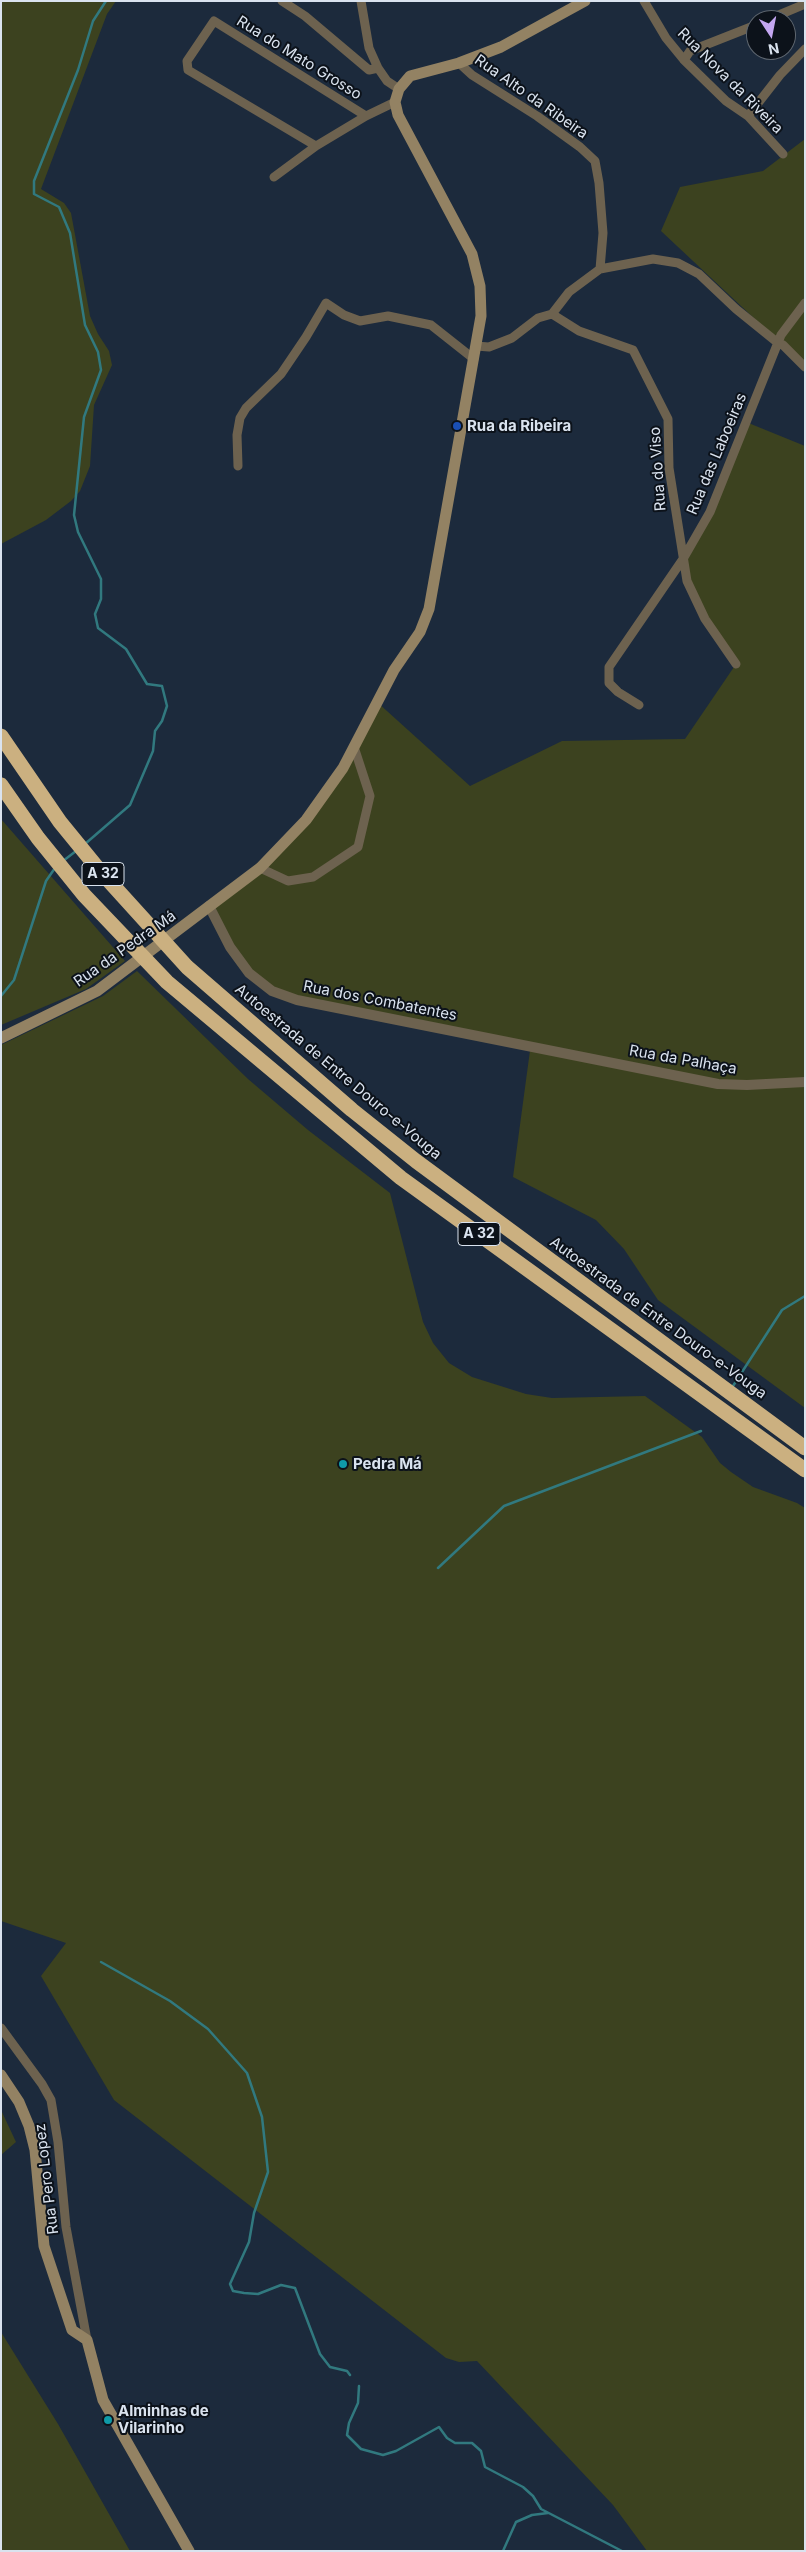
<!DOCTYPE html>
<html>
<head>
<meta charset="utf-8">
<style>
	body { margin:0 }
	#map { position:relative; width:806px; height:2552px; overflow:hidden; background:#1c2a3c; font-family:Inter,sans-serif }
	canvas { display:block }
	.frame { position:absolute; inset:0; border:2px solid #dae3ef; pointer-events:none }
	.north { position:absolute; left:746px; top:10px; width:50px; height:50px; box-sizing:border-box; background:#0c121a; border:1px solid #5e666f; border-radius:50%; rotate:169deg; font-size:14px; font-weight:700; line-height:20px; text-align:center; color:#dae3ef }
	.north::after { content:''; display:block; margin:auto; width:18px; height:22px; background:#c4a7f1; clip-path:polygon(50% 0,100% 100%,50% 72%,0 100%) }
</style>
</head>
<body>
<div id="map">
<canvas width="806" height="2552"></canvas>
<div class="frame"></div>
<div class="north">N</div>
</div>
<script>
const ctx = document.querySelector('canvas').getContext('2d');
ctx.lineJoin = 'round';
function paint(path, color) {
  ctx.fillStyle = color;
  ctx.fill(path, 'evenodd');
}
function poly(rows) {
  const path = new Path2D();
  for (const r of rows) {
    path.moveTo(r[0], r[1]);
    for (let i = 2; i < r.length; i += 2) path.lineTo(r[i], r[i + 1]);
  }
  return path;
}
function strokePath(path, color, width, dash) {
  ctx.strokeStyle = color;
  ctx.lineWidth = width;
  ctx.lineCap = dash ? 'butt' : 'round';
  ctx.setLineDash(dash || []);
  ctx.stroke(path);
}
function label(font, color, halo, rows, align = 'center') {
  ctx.font = font + ' Inter,sans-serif';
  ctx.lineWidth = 4;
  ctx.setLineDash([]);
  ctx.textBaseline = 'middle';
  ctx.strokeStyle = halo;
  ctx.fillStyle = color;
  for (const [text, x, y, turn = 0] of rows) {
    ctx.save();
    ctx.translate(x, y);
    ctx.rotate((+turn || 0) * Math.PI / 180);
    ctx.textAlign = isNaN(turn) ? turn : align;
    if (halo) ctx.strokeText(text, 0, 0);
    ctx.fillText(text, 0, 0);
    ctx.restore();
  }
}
paint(poly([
	[1,1,116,1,107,14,41,189,64,203,71,213,90,316,98,334,109,351,112,365,94,405,90,466,80,491,71,501,46,520,1,544],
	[805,139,805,366,661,231,680,187,763,171],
	[746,422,805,446,805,1408,658,1300,624,1249,596,1220,513,1177,531,1043,297,1000,249,973,209,906,306,820,377,702,470,786,562,741,685,739,736,664,705,619,683,559,710,512],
	[1,819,125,961,86,989,1,1025],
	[137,971,248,1079,308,1130,390,1193,423,1322,433,1343,449,1363,472,1377,526,1394,552,1398,645,1396,702,1437,720,1463,731,1472,753,1487,797,1503,805,1508,805,2551,647,2551,613,2505,477,2361,459,2362,446,2358,114,2100,41,1976,66,1943,1,1921,1,1045,103,996],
	[1,2110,16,2142,1,2155],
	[1,2332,58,2424,130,2551,1,2551]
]), '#3c421f');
strokePath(poly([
	[85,844,130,805,153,751,155,731,162,721,167,706,162,686,147,684,126,649,98,628,95,614,101,599,101,579,78,532,74,515,84,417,101,370,98,352,85,325,70,233,59,207,34,194,34,181,78,70,93,21,106,1],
	[63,861,76,851],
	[1,996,14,980,46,881,55,868],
	[733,1386,782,1310,805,1296],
	[438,1568,504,1506,701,1431],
	[101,1962,170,2001,208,2029,247,2073,262,2117,268,2172,254,2213,249,2242,230,2284,233,2291,244,2293,258,2294,281,2285,295,2288,320,2354,330,2367,347,2371,350,2375],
	[359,2386,358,2403,349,2423,347,2435,361,2449,383,2455,396,2451,439,2427,447,2438,455,2443,472,2443,481,2451,485,2467,523,2487,533,2496,541,2509,622,2551],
	[503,2551,516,2522,532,2515,548,2513]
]), '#31797f', 2.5);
strokePath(poly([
	[282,1,305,16,369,70,378,68],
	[361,1,369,48,378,68,387,81,399,89],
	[644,1,666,38,684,60,726,101,748,116,783,154],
	[767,20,805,4],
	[684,60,690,51,756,25],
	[459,63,472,75,537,116,580,147,595,161,599,183,603,233,600,269],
	[366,116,214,21,187,61,188,70,316,146,366,116,395,102],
	[748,116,780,75,805,49],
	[274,177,316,146],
	[552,314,569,292,600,269,653,259,678,263,699,274,736,309,778,343,783,345,805,367],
	[476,346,489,347,512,338,538,318,552,314,579,331,633,350,668,419,669,468,687,581,705,619,736,664],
	[238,466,237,435,240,418,246,408,281,374,306,337,326,303,344,315,360,321,388,316,431,325,474,359],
	[639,705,618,692,609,683,609,667,683,559,710,512,781,335,805,303],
	[260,868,288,881,313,877,358,847,370,796,354,747],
	[1,2028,42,2084,51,2100,58,2142,66,2227,87,2340]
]), '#6d624f', 9);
strokePath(poly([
	[209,906,230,947,249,973,272,991,297,1000,718,1084,747,1085,805,1082]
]), '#6d624f', 10);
strokePath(poly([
	[1,1038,97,991,260,868,306,820,343,768,394,670,420,632,429,609,481,316,480,286,472,254,398,115,395,102,399,89,410,76,459,63,501,47,585,1],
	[1,2075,19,2102,29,2126,35,2150,44,2246,72,2330,87,2340,103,2400,189,2551]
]), '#938263', 11);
strokePath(poly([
	[1,736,60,822,100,871,187,967,352,1110,416,1161,805,1448],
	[1,785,38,838,84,895,167,982,401,1178,805,1470]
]), '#cbb080', 15);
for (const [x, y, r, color] of [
	[457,426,5,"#1a4fb4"],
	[343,1464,5,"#0f9aa8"],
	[108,2420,5,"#0f9aa8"]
]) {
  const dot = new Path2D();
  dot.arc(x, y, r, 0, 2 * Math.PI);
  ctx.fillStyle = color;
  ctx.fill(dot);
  strokePath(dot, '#0c121a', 2);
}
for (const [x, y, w] of [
	[103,874,42],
	[479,1234,42]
]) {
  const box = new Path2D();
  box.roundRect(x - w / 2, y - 11.5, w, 23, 4);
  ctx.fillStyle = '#0c121a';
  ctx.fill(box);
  strokePath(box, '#dae3ef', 1);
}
label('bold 14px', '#dae3ef', null, [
	["A 32",103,874],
	["A 32",479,1234]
]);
label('15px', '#dae3ef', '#0c121a', [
	["Rua do Mato Grosso",299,58,32],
	["Rua Nova da Riveira",730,81,45],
	["Rua Alto da Ribeira",531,97,35],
	["Rua das Laboeiras",717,454,-67],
	["Rua do Viso",658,469,-94],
	["Rua da Pedra Má",125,949,-35],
	["Rua dos Combatentes",380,1001,11],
	["Rua da Palhaça",683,1060,10],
	["Autoestrada de Entre Douro-e-Vouga",338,1072,40],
	["Autoestrada de Entre Douro-e-Vouga",658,1318,36],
	["Rua Pero Lopez",47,2179,-97]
]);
label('bold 15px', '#dae3ef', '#0c121a', [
	["Rua da Ribeira",467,426],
	["Pedra Má",353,1464],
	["Alminhas de",118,2411],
	["Vilarinho",118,2428]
], 'left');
</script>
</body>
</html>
